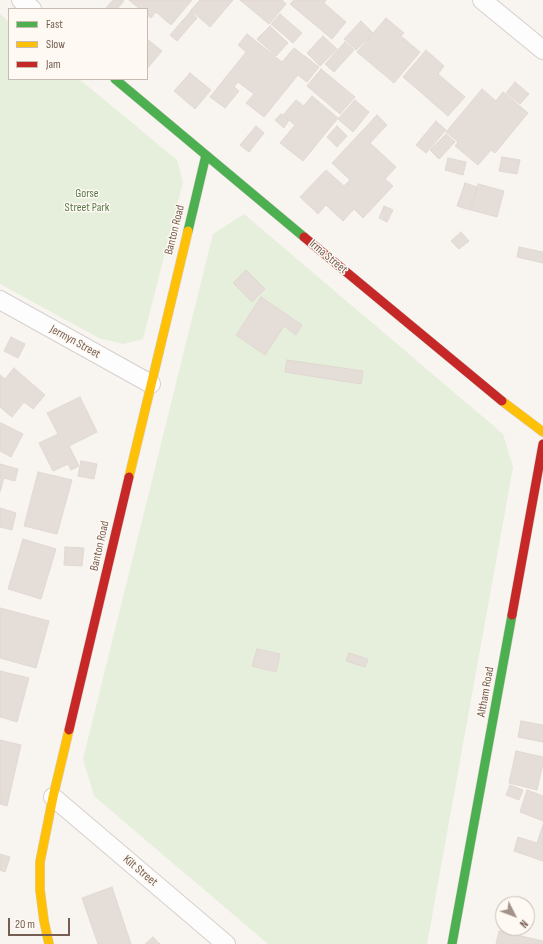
<!DOCTYPE html>
<html>
<head>
<meta charset="utf-8">
<style>
	body { margin:0 }
	#map { position:relative; width:543px; height:944px; overflow:hidden; background:#f8f4f0; font-family:"Sofia Sans Condensed",sans-serif }
	canvas { display:block }
	.legend { position:absolute; left:8px; top:8px; width:140px; height:72px; box-sizing:border-box; background:#fef9f3; border:1px solid #c7bbb2; margin:0; padding:5px 7px; list-style:none; font-size:12px; color:#755d51 }
	.legend li { display:flex; align-items:center; gap:8px; height:20px }
	.legend b { width:20px; border:1px solid #c7bbb2 }
	.north { position:absolute; left:495px; top:896px; width:40px; height:40px; box-sizing:border-box; background:#fef9f3; border:1px solid #c7bbb2; border-radius:50%; rotate:132deg; font-size:11px; font-weight:700; line-height:16px; text-align:center; color:#755d51 }
	.north::after { content:''; display:block; margin:auto; width:14px; height:18px; background:#a39289; clip-path:polygon(50% 0,100% 100%,50% 72%,0 100%) }
	.scale { position:absolute; left:8px; top:918px; width:62px; height:18px; box-sizing:border-box; border:2px solid #755d51; border-top:0; padding-left:5px; font-size:12px; line-height:14px; white-space:nowrap; color:#755d51; -webkit-text-stroke:3px #fef9f3; paint-order:stroke }
</style>
</head>
<body>
<div id="map">
<canvas width="543" height="944"></canvas>
<ul class="legend">
<li><b style="height:5px;background:#4caf50"></b>Fast</li>
<li><b style="height:5px;background:#ffc107"></b>Slow</li>
<li><b style="height:5px;background:#c62828"></b>Jam</li>
</ul>
<div class="north">N</div>
<div class="scale">20 m</div>
</div>
<script>
const ctx = document.querySelector('canvas').getContext('2d');
ctx.lineJoin = 'round';
function paint(path, color) {
  ctx.fillStyle = color;
  ctx.fill(path, 'evenodd');
}
function poly(rows) {
  const path = new Path2D();
  for (const r of rows) {
    path.moveTo(r[0], r[1]);
    for (let i = 2; i < r.length; i += 2) path.lineTo(r[i], r[i + 1]);
  }
  return path;
}
function strokePath(path, color, width, dash) {
  ctx.strokeStyle = color;
  ctx.lineWidth = width;
  ctx.lineCap = dash ? 'butt' : 'round';
  ctx.setLineDash(dash || []);
  ctx.stroke(path);
}
function label(font, color, halo, rows, align = 'center') {
  ctx.font = font + ' "Sofia Sans Condensed",sans-serif';
  ctx.lineWidth = 3;
  ctx.setLineDash([]);
  ctx.textBaseline = 'middle';
  ctx.strokeStyle = halo;
  ctx.fillStyle = color;
  for (const [text, x, y, turn = 0] of rows) {
    ctx.save();
    ctx.translate(x, y);
    ctx.rotate((+turn || 0) * Math.PI / 180);
    ctx.textAlign = isNaN(turn) ? turn : align;
    if (halo) ctx.strokeText(text, 0, 0);
    ctx.fillText(text, 0, 0);
    ctx.restore();
  }
}
paint(poly([
	[0,14,9,22,9,79,79,79,177,160,183,182,143,339,123,344,99,338,0,284],
	[244,214,503,434,513,467,427,944,268,944,94,796,83,759,213,234]
]), '#e6eedc');
const building = poly([
	[113,0,122,0,124,1,117,9,105,9,113,0],
	[129,0,192,0,171,25,156,12,151,18,147,15,147,9,140,9,129,0],
	[200,0,233,0,210,27,191,10,200,0],
	[240,0,282,0,286,4,269,24,240,0],
	[294,0,326,0,324,3,346,22,332,39,290,4,294,0],
	[191,11,197,18,177,41,170,35,191,11],
	[280,14,302,33,293,43,271,24,280,14],
	[386,18,404,33,401,36,420,52,394,83,357,52,386,18],
	[361,21,373,33,356,50,344,39,361,21],
	[270,26,288,43,276,56,257,39,270,26],
	[247,34,282,62,294,48,319,67,307,82,298,75,264,117,246,103,254,94,238,82,234,87,239,91,225,108,210,97,246,52,238,45,247,34],
	[323,36,337,49,320,66,307,53,323,36],
	[147,39,162,51,147,69,147,39],
	[345,42,354,50,334,72,325,64,345,42],
	[426,50,444,66,438,74,465,97,448,116,403,77,426,50],
	[321,69,355,97,340,114,307,86,321,69],
	[190,73,211,90,195,109,174,91,190,73],
	[515,82,529,94,520,104,506,93,515,82],
	[482,89,496,101,503,92,528,113,495,153,491,150,478,165,455,146,458,142,446,132,482,89],
	[312,96,338,118,303,161,280,143,295,125,283,115,296,100,304,106,312,96],
	[355,100,369,112,353,132,338,119,355,100],
	[281,114,289,120,284,128,275,120,281,114],
	[377,115,387,125,370,143,396,167,385,179,393,186,363,218,354,209,343,221,326,205,318,214,300,197,326,170,344,186,350,180,332,163,377,115],
	[436,121,446,130,426,153,416,145,436,121],
	[256,126,264,133,249,152,240,145,256,126],
	[337,126,347,136,337,147,327,137,337,126],
	[446,134,455,142,439,159,430,150,446,134],
	[502,157,520,160,517,174,499,171,502,157],
	[448,158,466,162,463,175,445,170,448,158],
	[465,183,477,187,470,210,457,206,465,183],
	[478,184,504,191,497,217,471,210,478,184],
	[384,206,393,210,387,222,379,218,384,206],
	[461,232,469,241,459,249,451,241,461,232],
	[519,247,543,252,543,263,517,257,519,247],
	[246,270,265,289,252,302,233,283,246,270],
	[261,297,302,325,296,335,284,326,265,355,236,335,261,297],
	[11,337,25,344,18,358,4,351,11,337],
	[287,360,363,371,361,384,285,372,287,360],
	[14,368,45,395,33,409,24,402,12,417,0,407,0,375,5,379,14,368],
	[80,397,97,432,69,446,79,466,71,470,68,464,53,471,39,443,58,434,47,413,80,397],
	[1,423,23,434,11,457,0,451,0,425,1,423],
	[81,461,97,464,94,479,78,476,81,461],
	[0,464,18,469,15,481,4,478,0,492,0,464],
	[38,472,72,480,57,534,24,526,38,472],
	[0,508,16,513,12,530,0,527,0,508],
	[23,539,56,549,41,599,8,589,23,539],
	[65,547,84,548,82,566,64,565,65,547],
	[0,608,49,621,36,668,0,658,0,608],
	[257,649,280,654,276,672,252,666,257,649],
	[349,653,368,659,365,667,346,661,349,653],
	[0,671,29,678,17,722,0,717,0,671],
	[521,721,543,725,543,742,518,737,521,721],
	[0,740,21,745,7,806,0,804,0,740],
	[516,751,543,757,543,763,537,790,509,783,516,751],
	[510,785,523,790,519,800,506,795,510,785],
	[527,790,543,796,543,821,520,812,527,790],
	[543,825,543,861,514,851,518,837,537,843,543,825],
	[0,854,10,857,5,872,0,870,0,854],
	[112,887,131,944,98,944,82,898,112,887],
	[499,931,543,941,543,944,496,944,499,931],
	[153,937,160,944,145,944,153,937]
]);
paint(building, '#e5ddd7');
strokePath(building, '#e1d8d2', 1);
const street = poly([
	[21,0,32,9],
	[482,0,543,50],
	[0,300,151,384],
	[53,797,226,944]
]);
const fast = poly([
	[115,79,304,237],
	[188,231,206,155],
	[452,944,512,615]
]);
const slow = poly([
	[502,401,543,432],
	[129,477,188,231],
	[49,944,44,921,40,890,40,862,53,797,69,730]
]);
const jam = poly([
	[304,237,502,401],
	[512,615,543,444],
	[69,730,129,477]
]);
strokePath(street, '#d6d0cb', 20);
strokePath(fast, '#d6d0ca', 10);
strokePath(slow, '#d6d0ca', 10);
strokePath(jam, '#d6d0ca', 10);
strokePath(street, '#fefdfd', 18);
strokePath(fast, '#4caf50', 9);
strokePath(slow, '#ffc107', 9);
strokePath(jam, '#c62828', 9);
label('12px', '#597a49', '#fef9f3', [
	["Gorse",87,194],
	["Street Park",87,208]
]);
label('12px', '#755d51', '#fef9f3', [
	["Banton Road",175,230,-76],
	["Irma Street",328,257,40],
	["Jermyn Street",75,342,29],
	["Banton Road",100,546,-77],
	["Altham Road",486,692,-80],
	["Kilt Street",140,871,40]
]);
</script>
</body>
</html>
